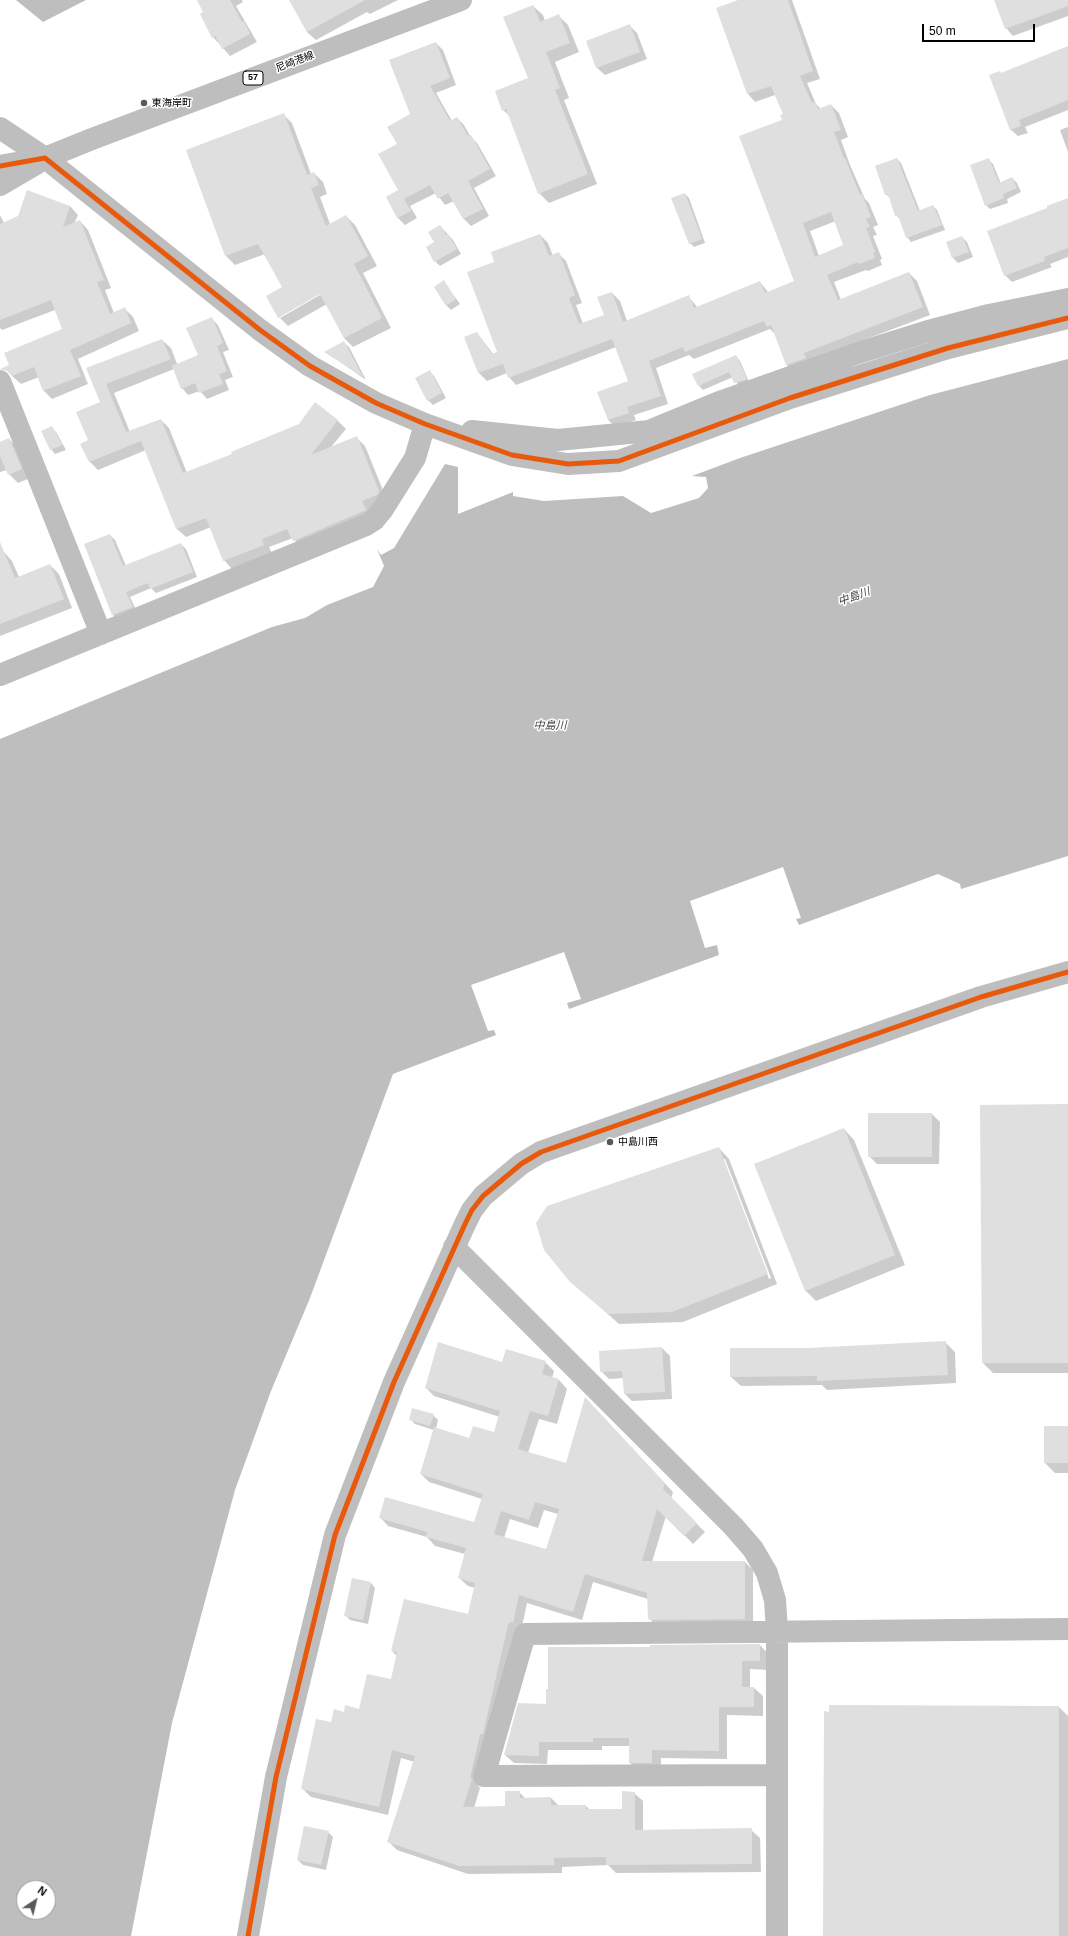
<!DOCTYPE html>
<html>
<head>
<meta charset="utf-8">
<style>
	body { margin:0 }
	#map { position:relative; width:1068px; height:1936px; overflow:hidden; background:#fff; font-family:Helvetica,sans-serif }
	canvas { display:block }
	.north { position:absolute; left:16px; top:1880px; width:40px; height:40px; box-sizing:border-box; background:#fff; border:1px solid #999; border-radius:50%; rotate:35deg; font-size:11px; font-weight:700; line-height:16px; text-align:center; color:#000 }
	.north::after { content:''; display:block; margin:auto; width:14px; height:18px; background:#595959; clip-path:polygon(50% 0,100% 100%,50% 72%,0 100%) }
	.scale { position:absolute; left:922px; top:24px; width:113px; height:18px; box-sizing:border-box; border:2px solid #000; border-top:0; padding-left:5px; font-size:12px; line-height:14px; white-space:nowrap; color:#000; -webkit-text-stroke:3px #fff; paint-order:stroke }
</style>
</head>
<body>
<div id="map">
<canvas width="1068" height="1936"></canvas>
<div class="north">N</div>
<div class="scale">50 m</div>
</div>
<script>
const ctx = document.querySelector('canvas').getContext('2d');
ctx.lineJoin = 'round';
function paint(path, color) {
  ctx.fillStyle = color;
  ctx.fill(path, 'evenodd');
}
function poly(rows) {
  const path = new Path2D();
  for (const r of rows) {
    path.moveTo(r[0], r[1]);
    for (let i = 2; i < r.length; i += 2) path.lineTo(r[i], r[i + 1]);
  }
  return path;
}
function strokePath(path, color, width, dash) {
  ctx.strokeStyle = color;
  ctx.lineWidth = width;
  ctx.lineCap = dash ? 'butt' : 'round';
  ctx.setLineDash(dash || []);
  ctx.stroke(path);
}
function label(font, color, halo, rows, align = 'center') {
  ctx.font = font + ' Helvetica,"Noto Sans JP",sans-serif';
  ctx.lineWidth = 3;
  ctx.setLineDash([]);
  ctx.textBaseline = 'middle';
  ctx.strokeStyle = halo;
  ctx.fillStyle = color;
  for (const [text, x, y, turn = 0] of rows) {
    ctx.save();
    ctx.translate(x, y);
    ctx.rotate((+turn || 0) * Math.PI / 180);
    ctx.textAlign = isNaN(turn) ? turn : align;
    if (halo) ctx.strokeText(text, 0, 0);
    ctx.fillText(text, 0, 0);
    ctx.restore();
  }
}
paint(poly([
	[16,0,86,0,43,22],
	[1068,359,1068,856,961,889,960,884,938,874,799,925,796,919,801,918,783,867,690,901,705,948,717,945,719,955,569,1009,567,1003,581,999,564,952,471,985,488,1031,494,1030,496,1035,393,1074,310,1298,271,1391,235,1490,172,1723,131,1936,0,1936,0,739,272,627,305,618,327,605,373,587,384,566,377,549,381,555,394,548,445,464,458,467,458,514,513,492,513,496,544,501,623,496,651,513,699,498,708,488,706,477,692,476,740,458,930,395],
	[24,1888,48,1888,48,1912,24,1912]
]), '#bebebe');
paint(poly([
	[198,0,242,0,243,2,236,6,257,42,230,56,213,37,201,14,204,13],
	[290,0,398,0,370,14,367,12,316,40,307,32],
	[741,0,792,0,820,79,807,83,816,104,821,109,831,105,839,113,848,137,841,140,850,165,865,199,869,203,878,225,873,227,877,235,873,236,882,259,880,260,882,265,868,271,866,270,834,282,841,300,909,273,917,281,930,315,811,360,794,372,787,365,775,334,770,329,694,359,689,355,656,368,668,404,634,415,636,420,616,427,608,420,630,382,616,347,516,385,509,377,507,373,487,381,479,373,466,338,477,333,494,355,499,352,496,262,540,235,548,243,553,256,558,253,566,261,582,303,576,305,583,324,605,316,612,293,620,301,627,321,688,296,698,308,760,282,768,292,796,281,784,115,775,95,755,102,748,94,717,9],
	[836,221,845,246,819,256,810,231],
	[995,0,1068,0,1068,16,1013,36,1006,28],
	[533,6,543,15,545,21,559,16,568,25,579,52,555,62,569,98,564,100,597,184,549,203,539,193,510,116,503,110,529,79],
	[629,25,637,33,647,59,605,75,597,68],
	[436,43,443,50,456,85,436,93,452,121,457,118,464,125,470,136,477,143,496,176,474,188,489,216,471,226,464,219,454,201,445,205,436,193,410,206,417,218,405,225,398,218,387,197,400,190,398,144,412,115],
	[1068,48,1068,110,1025,127,1028,133,1018,136,1011,130,1000,72,1002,74],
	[283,114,292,123,311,174,314,173,323,182,327,194,320,197,330,224,346,216,355,225,377,266,363,273,391,328,353,347,344,338,327,304,288,326,279,317,283,288,265,254,235,265,226,256,187,150],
	[324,291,325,292,280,318,280,316],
	[1068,127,1068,152,1060,130],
	[897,159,901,163,920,211,933,206,937,210,945,230,911,242,907,237,900,219,896,215,890,198,886,194],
	[988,159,993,164,1001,184,1012,178,1017,183,1021,192,1007,199,1008,203,990,209,986,205],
	[685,194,689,198,705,243,694,247,690,243],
	[1068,200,1068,257,1050,264,1052,267,1012,282,1005,275],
	[70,206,78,215,74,224,80,221,88,230,111,288,105,290,114,313,125,309,133,317,139,331,78,359,88,384,52,399,44,391,39,377,21,384,12,376,8,366,64,330,55,310,2,330,0,328,0,215,4,223],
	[440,226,453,240,461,254,440,266,435,261,435,242],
	[962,237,967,242,973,257,958,263,953,258,947,243],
	[444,282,460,304,451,310,446,305],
	[212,319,218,325,229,350,223,352,233,377,225,380,229,390,207,399,200,391,188,395,182,388,174,369,114,393,130,432,161,420,169,428,187,473,337,420,346,429,331,447,356,437,365,446,387,500,373,519,302,549,293,538,269,547,272,553,232,569,224,560,211,527,186,537,177,529,146,450,98,470,89,461,90,441,101,403,87,369,162,340,171,348,177,364,199,356],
	[344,343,349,347,366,380,326,352],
	[736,356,740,361,750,384,740,388,733,377,703,390,699,386],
	[429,371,434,376,446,398,433,405,428,400],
	[51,427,56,432,66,450,55,454,51,449],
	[9,439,18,448,30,478,18,483,9,474,7,470,0,472,0,443],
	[110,535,115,540,126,566,181,544,186,549,197,577,156,593,151,588,130,597,137,612,118,620,113,615,85,544],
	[4,552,12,561,19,577,50,565,59,574,72,608,0,636,0,553],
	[1068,1105,1068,1373,993,1373,983,1363],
	[869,1114,932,1114,940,1122,939,1164,877,1164,869,1156],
	[844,1129,854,1140,905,1265,816,1301,805,1290],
	[719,1148,729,1159,777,1284,683,1322,619,1324,571,1281],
	[723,1159,725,1159,771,1278,769,1279],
	[945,1342,955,1352,956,1383,827,1390,822,1385,741,1386,731,1377,808,1349],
	[662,1348,670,1356,672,1399,632,1401,625,1394,624,1378,609,1379,601,1371],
	[545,1362,554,1371,552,1378,559,1380,567,1389,557,1424,539,1419,528,1453,567,1465,593,1407,673,1492,671,1499,705,1532,693,1544,666,1516,652,1562,745,1562,753,1570,753,1627,657,1627,649,1618,648,1599,593,1582,582,1620,527,1603,521,1631,488,1742,478,1786,480,1788,474,1808,506,1807,519,1792,526,1799,551,1798,559,1806,586,1806,590,1810,623,1810,634,1793,643,1801,643,1831,751,1830,760,1838,761,1872,616,1873,608,1865,562,1867,562,1873,468,1874,397,1850,388,1841,415,1762,401,1758,388,1815,311,1797,302,1788,332,1724,345,1713,360,1710,392,1681,397,1656,392,1651,469,1615,475,1588,468,1586,459,1578,465,1554,435,1546,427,1537,388,1526,380,1517,475,1523,482,1499,429,1482,421,1474,434,1430,415,1424,410,1419,433,1415,438,1420,436,1429,470,1439,495,1434,500,1417,434,1396,426,1388,503,1363],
	[544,1510,558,1514,547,1550,504,1538,510,1519,538,1528],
	[1068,1427,1068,1473,1055,1473,1045,1463],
	[371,1583,375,1588,368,1624,350,1620,345,1615],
	[760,1645,768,1654,768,1670,750,1669,750,1688,754,1688,763,1696,763,1716,727,1715,727,1759,661,1758,661,1771,639,1771,630,1763,630,1746,602,1746,602,1750,548,1750,547,1764,514,1763,505,1755,547,1705,651,1648],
	[830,1706,1059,1707,1068,1716,1068,1936,824,1936],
	[328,1832,333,1837,326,1870,303,1865,298,1860]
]), '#0003');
paint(poly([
	[197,0,230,0,242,22,244,21,250,34,222,49,215,36,212,38,200,14,203,12],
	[289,0,365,0,307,32],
	[738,0,788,0,813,71,800,76,812,103,815,102,818,109,831,104,841,130,834,132,844,159,845,158,860,195,862,194,871,217,866,219,870,227,866,228,875,252,873,253,875,258,859,264,858,262,827,275,838,300,909,272,923,307,804,353,806,358,786,365,771,325,767,327,764,321,685,352,683,347,649,361,661,396,627,407,629,413,608,420,597,392,628,381,612,339,508,378,503,364,478,373,464,337,477,332,492,354,497,352,467,272,494,262,491,252,540,234,549,256,559,252,575,295,569,298,579,324,604,315,597,297,612,292,623,322,689,295,694,308,760,281,765,293,794,281,739,136,782,120,780,115,783,114,771,86,747,94,716,8],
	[831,212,843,245,815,257,803,223],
	[994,0,1068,0,1068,6,1005,29],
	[533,5,540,22,559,14,570,43,546,52,560,88,555,90,588,174,538,194,506,109,502,111,495,91,528,78,503,17],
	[630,24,640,52,596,68,586,41],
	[436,42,450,78,430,86,450,121,457,117,468,136,471,135,490,169,468,181,483,209,463,219,448,193,438,199,430,185,404,199,411,211,397,218,386,197,398,190,378,154,397,144,387,127,410,114,389,60],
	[1068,46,1068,100,1019,120,1021,126,1010,130,989,75,1000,71,1001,73],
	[284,113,307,175,314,172,319,185,311,188,326,226,346,215,368,256,354,264,382,318,344,338,320,294,278,318,266,296,282,287,258,244,225,256,186,150],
	[897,158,918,211,933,205,942,225,906,238,898,215,895,216,888,194,885,195,875,166],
	[989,158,999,183,1012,177,1017,188,1003,194,1004,198,985,206,970,165],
	[27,190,70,206,63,227,80,220,104,280,97,282,110,314,125,307,131,323,70,350,81,376,43,391,34,367,12,376,7,371,0,369,9,365,4,353,62,329,51,300,0,320,0,224,18,216],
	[685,193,702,239,689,244,671,198],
	[1068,198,1068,248,1044,257,1045,261,1004,276,987,231,1047,208,1047,206],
	[440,225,446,235,448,234,457,249,434,262,426,247,434,242,428,232],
	[962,236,969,252,952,258,946,242],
	[444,280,456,299,446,306,434,287],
	[212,317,223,343,217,346,227,371,219,374,223,384,199,393,195,383,181,389,172,366,198,355,186,328],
	[162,339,171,359,106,384,126,432,161,419,183,473,232,454,231,452,299,424,315,402,338,420,311,455,357,436,379,491,377,495,362,501,366,510,293,541,287,529,262,539,264,545,223,561,206,518,176,529,141,441,89,462,80,444,88,440,76,412,100,402,86,368],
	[344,341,363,377,324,352],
	[736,355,747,379,734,383,729,372,698,386,692,374],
	[430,370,442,393,427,401,415,378],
	[52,426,62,445,50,450,41,431],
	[9,438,22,469,8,475,0,456,0,442],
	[110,534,123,566,181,543,193,572,150,589,148,583,126,592,133,607,112,615,84,544],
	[0,542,15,578,50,564,64,599,0,624],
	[1068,1104,1068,1363,982,1363,980,1105],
	[868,1113,932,1113,932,1157,868,1157],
	[844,1128,895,1255,805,1291,754,1164],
	[719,1147,768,1274,672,1312,608,1314,570,1282,544,1250,536,1223,547,1206],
	[946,1341,948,1375,817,1381,817,1376,730,1377,730,1348,808,1348],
	[438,1342,502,1362,506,1349,546,1361,542,1374,559,1379,548,1416,530,1411,518,1449,566,1463,585,1397,665,1483,663,1489,697,1523,684,1536,657,1509,642,1561,745,1561,745,1619,651,1620,648,1619,647,1593,585,1574,573,1612,519,1595,513,1623,510,1622,508,1625,483,1734,480,1734,470,1778,472,1779,463,1807,505,1806,505,1791,520,1791,520,1798,551,1797,551,1805,586,1805,586,1809,622,1809,622,1791,635,1792,635,1830,752,1828,752,1864,606,1865,606,1857,554,1858,554,1865,459,1866,387,1842,415,1756,392,1750,379,1807,301,1789,316,1719,331,1722,334,1709,344,1712,345,1705,359,1709,367,1674,391,1679,397,1652,391,1651,404,1599,468,1614,475,1583,458,1578,466,1548,426,1537,427,1532,379,1518,385,1497,474,1522,483,1494,420,1474,434,1427,469,1438,473,1426,494,1432,500,1411,425,1388],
	[535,1502,559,1509,546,1549,494,1534,501,1511,529,1520],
	[662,1347,665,1392,624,1394,622,1371,600,1372,599,1351],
	[412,1408,434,1414,430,1426,409,1420],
	[1044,1426,1068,1426,1068,1463,1044,1463],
	[352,1578,371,1582,363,1620,344,1616],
	[760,1644,760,1661,742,1661,742,1687,754,1687,754,1707,719,1707,719,1751,652,1750,652,1763,629,1763,629,1738,593,1738,593,1742,539,1742,539,1756,504,1755,518,1703,546,1704,546,1689,548,1689,548,1647,650,1647,650,1645],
	[829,1705,1059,1706,1059,1936,823,1936,824,1711,829,1712],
	[304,1826,329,1831,321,1865,297,1860]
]), '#dfdfdf');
strokePath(poly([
	[0,166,45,158,260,330,310,366,376,403,425,424,512,455,568,464,619,461,790,398,948,348,1068,318],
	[0,185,36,164],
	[0,381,101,634],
	[472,431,558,440,649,431,722,401,858,353,925,332,989,315,1068,299],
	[0,675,366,525,374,520,383,509,415,458,425,424],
	[454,1247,733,1526,753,1549,767,1573,775,1600,777,1631,777,1936],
	[777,1775,484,1776,525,1634,1068,1629],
	[248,1936,276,1777,335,1535,394,1382,465,1224,472,1210,483,1196,521,1164,541,1152,981,997,1068,972]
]), '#bebebe', 22);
strokePath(poly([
	[0,128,45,158,92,139,461,0]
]), '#bebebe', 22);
strokePath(poly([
	[0,166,45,158,260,330,310,366,376,403,425,424,512,455,568,464,619,461,790,398,948,348,1068,318],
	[248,1936,276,1777,335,1535,394,1382,465,1224,472,1210,483,1196,521,1164,541,1152,981,997,1068,972]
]), '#e8590c', 5);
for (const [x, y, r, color] of [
	[144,103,4,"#595959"],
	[610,1142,4,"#595959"]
]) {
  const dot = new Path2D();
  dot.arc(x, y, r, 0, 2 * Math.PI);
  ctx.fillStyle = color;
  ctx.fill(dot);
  strokePath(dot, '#fff', 1.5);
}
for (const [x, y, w] of [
	[253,78,20]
]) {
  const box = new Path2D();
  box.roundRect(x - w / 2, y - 7, w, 14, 3);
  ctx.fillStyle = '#fff';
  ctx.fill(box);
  strokePath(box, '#000', 1);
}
label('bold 9px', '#000', null, [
	["57",253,78]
]);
label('10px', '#000', '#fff', [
	["尼崎港線",295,62,-21]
]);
label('10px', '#000', '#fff', [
	["東海岸町",152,103],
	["中島川西",618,1142]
], 'left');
label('italic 11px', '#434343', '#fff', [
	["中島川",854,597,-20],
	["中島川",550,726]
]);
</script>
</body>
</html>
